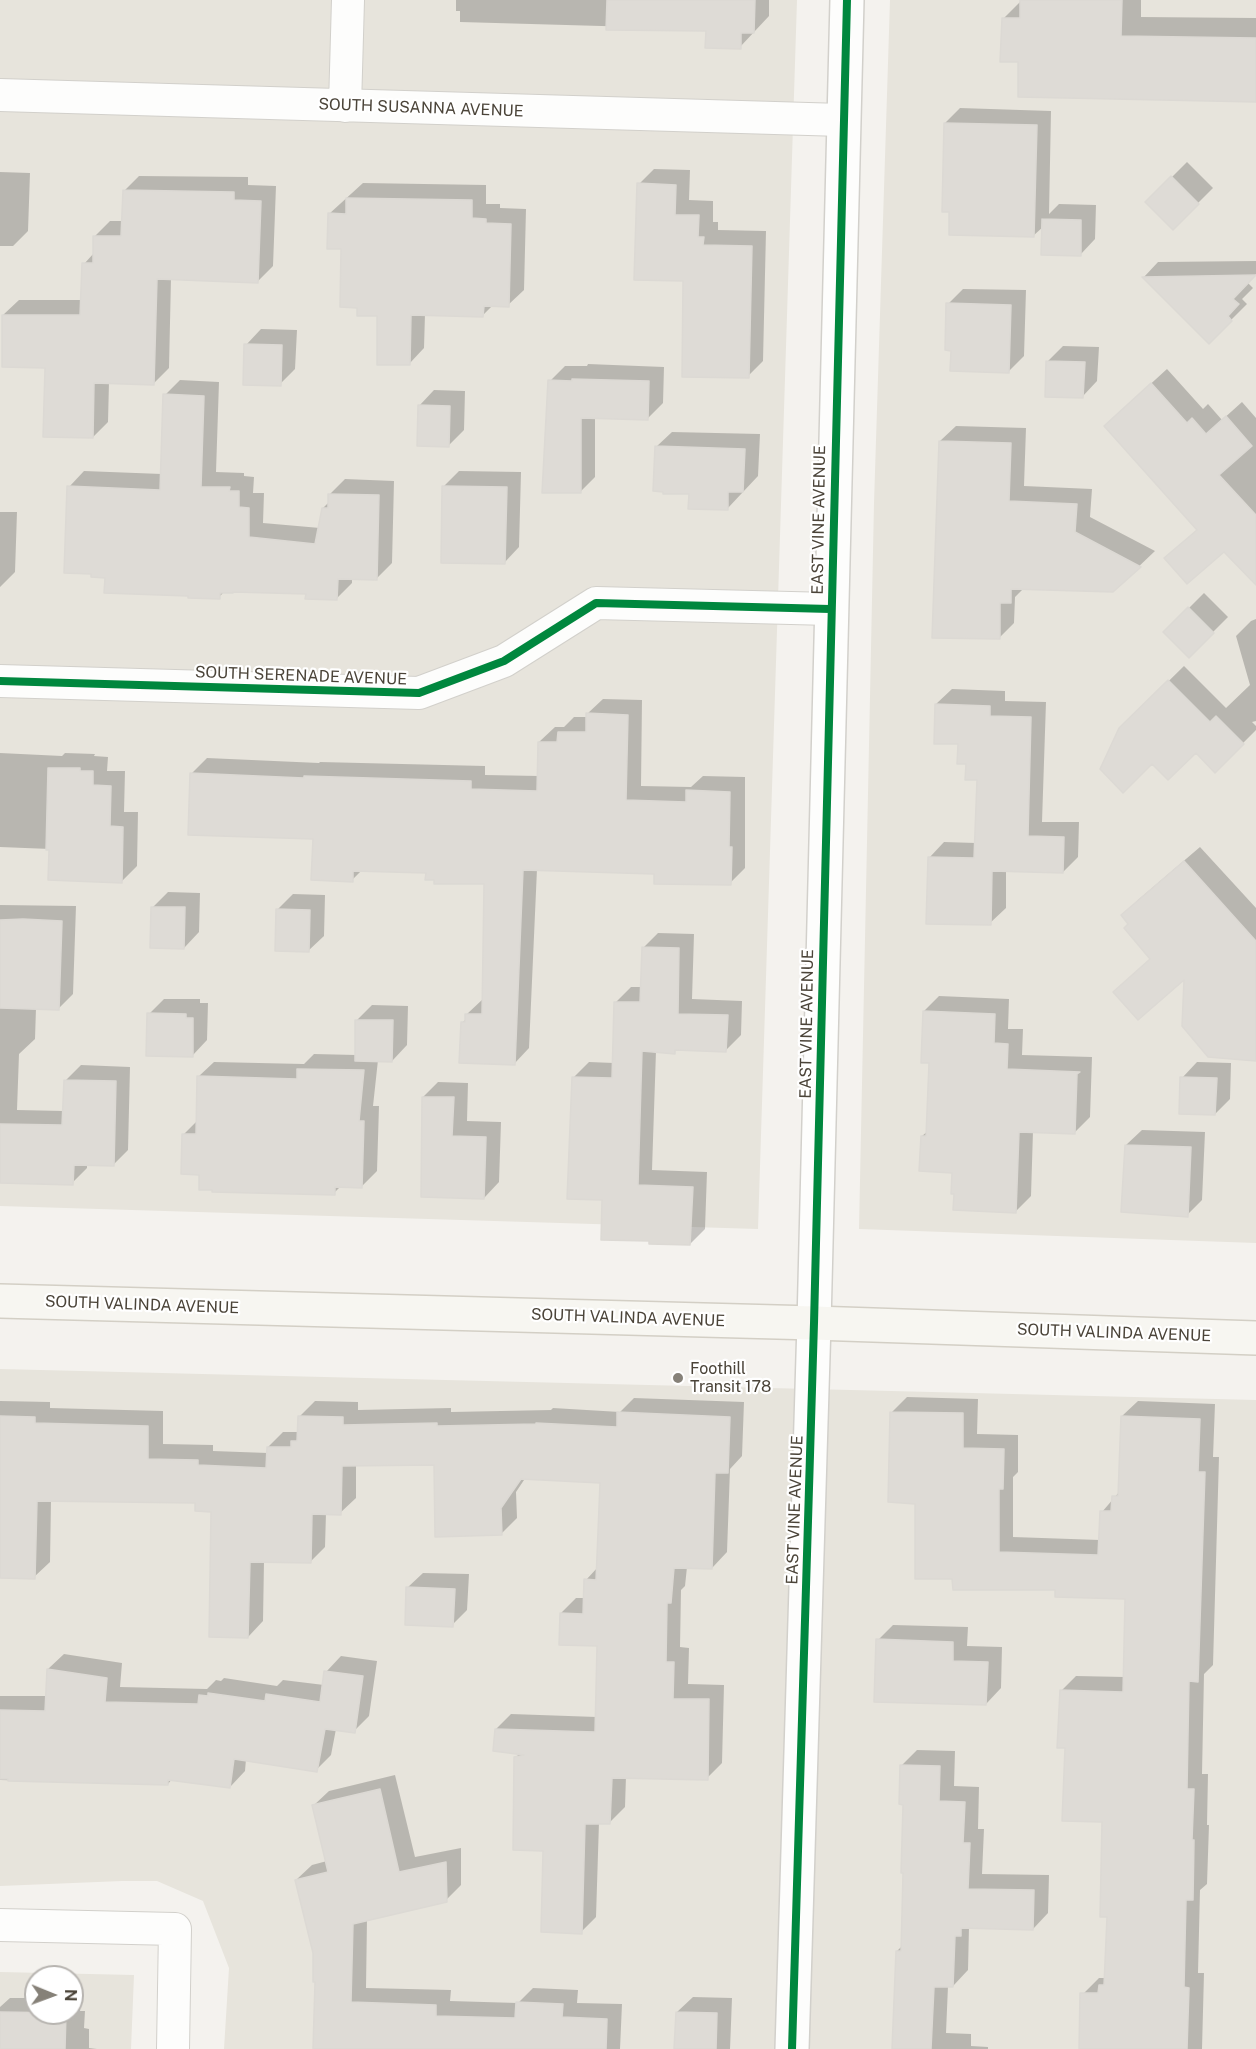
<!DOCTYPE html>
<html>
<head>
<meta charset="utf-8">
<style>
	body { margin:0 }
	#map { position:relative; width:1256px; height:2049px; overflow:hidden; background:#f4f2ee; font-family:"Public Sans",sans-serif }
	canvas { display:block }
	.north { position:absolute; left:24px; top:1965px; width:60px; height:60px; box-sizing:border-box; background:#fff; border:2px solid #b7b4b0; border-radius:50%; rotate:91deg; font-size:16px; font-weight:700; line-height:24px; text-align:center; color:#4b4439 }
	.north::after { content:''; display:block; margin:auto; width:21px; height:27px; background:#868178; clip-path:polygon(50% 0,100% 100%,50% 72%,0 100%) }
</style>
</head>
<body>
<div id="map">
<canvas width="1256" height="2049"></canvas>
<div class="north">N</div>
</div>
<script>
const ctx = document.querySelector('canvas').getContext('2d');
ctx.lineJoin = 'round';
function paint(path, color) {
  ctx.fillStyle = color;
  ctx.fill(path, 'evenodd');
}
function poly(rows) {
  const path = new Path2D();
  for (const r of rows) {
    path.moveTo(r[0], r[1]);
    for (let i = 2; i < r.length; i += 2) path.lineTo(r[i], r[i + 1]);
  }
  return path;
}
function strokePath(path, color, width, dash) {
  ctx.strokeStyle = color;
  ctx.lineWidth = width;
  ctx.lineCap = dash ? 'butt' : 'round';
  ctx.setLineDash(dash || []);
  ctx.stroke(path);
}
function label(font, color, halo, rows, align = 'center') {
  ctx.font = font + ' "Public Sans",sans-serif';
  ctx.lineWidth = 4.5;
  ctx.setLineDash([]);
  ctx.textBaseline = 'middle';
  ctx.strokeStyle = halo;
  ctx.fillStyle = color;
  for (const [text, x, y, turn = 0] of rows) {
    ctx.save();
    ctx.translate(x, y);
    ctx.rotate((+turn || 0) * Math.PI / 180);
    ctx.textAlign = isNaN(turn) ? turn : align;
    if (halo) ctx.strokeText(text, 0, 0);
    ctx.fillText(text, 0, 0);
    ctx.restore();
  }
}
paint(poly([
	[0,0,797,0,758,1229,0,1206],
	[890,0,1256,0,1256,1243,859,1229,874,503],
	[0,1369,1256,1400,1256,2049,224,2049,229,1968,203,1901,157,1881,122,1881,0,1886],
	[0,1972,134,1975,131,2049,0,2049],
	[36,1977,72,1977,72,2013,36,2013]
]), '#e7e4dc');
paint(poly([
	[456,0,769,0,769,16,740,47,707,29,460,22,460,11,456,11],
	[1022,0,1141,0,1141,17,1256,18,1256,100,1020,61,1003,19],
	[960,108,1051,111,1049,214,1059,204,1096,205,1095,239,1080,255,1044,226,1033,236,945,123],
	[1187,162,1213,188,1173,228,1147,202],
	[654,169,690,170,689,200,713,201,713,222,718,222,718,230,766,231,763,361,748,376,639,184],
	[0,172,30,173,28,231,13,246,0,246],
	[139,176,248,177,248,185,276,186,273,266,258,281,171,278,169,368,154,383,109,382,108,422,93,437,46,367,3,315,19,300,82,300,84,264,94,253,95,236,110,221,123,221,124,191],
	[363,183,486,185,486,204,500,204,500,208,526,209,524,290,508,305,493,305,483,315,425,314,424,348,409,364,379,315,343,248,329,214],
	[1256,261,1256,274,1248,283,1253,288,1242,299,1247,304,1209,342,1144,277,1158,262],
	[963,289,1026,290,1024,356,1008,372,953,350,948,304],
	[261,329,297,330,295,369,280,384,246,345],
	[1063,346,1099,347,1097,381,1082,397,1048,361],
	[588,364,664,367,663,403,648,418,595,417,595,477,580,492,550,381,565,366,587,366],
	[1167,369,1203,409,1208,404,1222,420,1242,402,1256,418,1256,571,1225,550,1166,558,1198,529,1121,411],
	[180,380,219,382,216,472,244,473,244,476,254,477,253,493,264,493,263,523,320,528,323,508,329,502,330,494,345,479,394,481,392,563,377,578,352,578,352,583,337,598,307,593,224,592,219,597,106,576,69,487,84,471,162,474,165,395],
	[434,390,465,391,464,430,449,445,419,406],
	[956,426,1026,428,1024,486,1092,489,1090,517,1155,551,1113,591,1024,588,1015,597,1014,623,999,638,940,441],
	[672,432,760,434,758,476,727,509,690,493,656,447],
	[459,471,521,472,519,547,504,563,444,486],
	[0,512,17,512,15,572,0,587],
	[1204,593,1228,617,1189,656,1165,632],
	[1256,619,1256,721,1252,722,1256,726,1256,730,1243,743,1196,751,1120,729,1184,666,1226,708,1250,685,1236,636,1251,621],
	[952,689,1005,691,1005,701,1046,702,1042,822,1079,822,1078,857,1063,872,1006,870,1006,908,990,923,929,858,944,842,976,843,979,779,967,762,959,743,936,704],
	[603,699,642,700,641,786,691,787,703,776,745,777,745,868,730,883,656,872,537,869,529,1048,514,1064,462,1023,467,1018,467,1014,483,999,486,883,435,879,427,871,362,870,352,880,315,837,192,773,207,758,319,763,320,762,485,766,485,775,539,776,539,742,555,727,564,727,574,717,587,717,587,714],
	[0,753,62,756,65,753,95,754,94,756,108,757,107,771,125,771,124,812,138,812,137,866,122,881,50,849,0,847],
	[1200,847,1256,908,1256,1059,1185,976,1151,958,1123,915,1138,900],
	[168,892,200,893,199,932,184,948,153,907],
	[293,894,325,895,324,936,308,951,277,910],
	[0,905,76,906,73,994,58,1009,36,1008,35,1039,19,1054,17,1110,64,1111,66,1080,81,1065,130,1067,128,1150,113,1165,87,1164,87,1168,72,1183,0,1182],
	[658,933,694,934,692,999,742,1001,741,1035,726,1050,678,1049,674,1052,656,1051,652,1170,707,1172,705,1229,690,1244,650,1240,604,1199,573,1078,589,1062,614,1063,616,1002,631,987,642,987,643,948],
	[939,996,1009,999,1008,1029,1023,1029,1022,1055,1092,1057,1090,1117,1075,1132,1033,1131,1031,1196,1016,1211,954,1171,922,1136,928,1131,931,1061,924,1011],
	[164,999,200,999,200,1003,208,1003,207,1040,192,1056,149,1014],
	[372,1005,408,1006,407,1045,392,1061,378,1060,373,1106,379,1106,377,1171,362,1186,342,1185,334,1193,201,1173,184,1134,198,1120,198,1077,214,1062,304,1064,314,1054,356,1055,357,1020],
	[1197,1062,1231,1063,1230,1099,1215,1114,1182,1078],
	[438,1082,468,1083,467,1121,501,1122,499,1182,484,1198,423,1097],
	[1142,1130,1205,1132,1202,1200,1187,1215,1126,1145],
	[907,1397,978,1399,977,1434,1018,1435,1018,1472,1013,1477,1013,1537,1100,1540,1102,1512,1120,1491,1122,1416,1138,1401,1215,1404,1213,1457,1219,1457,1213,1665,1204,1674,1202,1774,1208,1774,1207,1825,1209,1825,1207,1884,1200,1890,1198,1973,1204,1973,1202,2049,1087,2049,1084,1993,1099,1978,1106,1978,1109,1915,1104,1820,1066,1747,1061,1691,1076,1676,1125,1677,1126,1598,954,1577,917,1502,891,1413],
	[634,1398,744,1402,742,1456,730,1469,727,1552,712,1568,687,1567,685,1586,681,1590,680,1647,689,1648,688,1684,724,1685,722,1763,707,1778,626,1776,625,1807,609,1823,599,1822,596,1917,581,1932,545,1849,515,1758,520,1753,496,1729,511,1714,597,1717,598,1645,561,1613,576,1598,585,1598,586,1580,598,1567,601,1482,526,1477,516,1492,517,1518,501,1534,435,1463,356,1464,356,1498,340,1513,326,1513,325,1547,310,1562,264,1561,263,1621,248,1637,212,1510,197,1502,51,1500,50,1562,34,1577,0,1576,0,1401,50,1402,50,1408,163,1411,163,1444,213,1445,213,1451,268,1453,268,1447,283,1432,299,1432,300,1416,315,1401,358,1402,358,1410,451,1408,451,1412,551,1410,553,1408,620,1412],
	[423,1573,469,1574,467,1610,452,1625,407,1588],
	[893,1625,968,1627,967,1646,1002,1647,1001,1688,986,1704,878,1640],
	[64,1654,122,1663,120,1687,207,1689,216,1680,221,1681,224,1678,277,1686,283,1680,324,1685,326,1672,341,1656,377,1661,369,1716,354,1731,336,1729,331,1755,316,1770,246,1759,245,1771,230,1787,172,1779,168,1784,0,1780,0,1696,47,1696,48,1669],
	[917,1750,955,1751,954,1786,979,1787,978,1829,984,1829,982,1874,1049,1875,1048,1913,1033,1929,969,1927,968,1970,953,1986,948,1986,946,2033,971,2034,971,2046,988,2047,988,2049,894,2049,897,1951,902,1946,905,1803,902,1765],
	[395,1775,415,1857,461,1848,461,1885,446,1900,367,1919,366,1988,451,1990,450,2001,518,2003,533,1988,578,1990,577,2003,622,2004,620,2049,314,2049,316,1981,315,1953,296,1880,312,1865,327,1861,313,1806,329,1791],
	[72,1989,81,1990,80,2011,85,2011,84,2028,89,2029,89,2048,97,2049,0,2049,0,2007,10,1998,36,1998,36,2013,72,2013],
	[693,1997,732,1998,730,2049,676,2049,677,2012]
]), '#0003');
const building = poly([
	[607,0,755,0,754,33,741,33,741,49,705,48,706,31,606,30,607,0],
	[1020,0,1122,0,1121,36,1256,38,1256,102,1018,97,1018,62,1000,62,1002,18,1020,18,1020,0],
	[944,123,1037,125,1034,237,949,235,949,212,942,212,944,123],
	[1171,176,1199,204,1173,230,1145,202,1171,176],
	[637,183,676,185,675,215,699,215,698,237,704,237,703,245,752,246,749,378,682,377,683,281,634,280,637,183],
	[123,190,234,192,234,200,261,201,258,283,157,279,154,385,94,383,93,438,43,437,45,368,2,367,2,315,80,315,82,263,93,263,93,236,121,236,123,190],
	[346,198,472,200,472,218,486,219,486,223,511,224,509,307,484,306,483,317,411,315,410,365,377,365,377,316,357,316,357,308,340,307,341,249,327,249,328,213,346,214,346,198],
	[1042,219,1081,220,1081,256,1041,255,1042,219],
	[1256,275,1233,299,1239,304,1228,316,1232,321,1209,344,1142,277,1256,275],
	[946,303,1011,305,1009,373,950,371,951,351,945,350,946,303],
	[244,344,282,345,281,386,243,385,244,344],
	[1046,361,1085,362,1083,398,1045,397,1046,361],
	[572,379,649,381,648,420,581,418,581,493,542,493,548,380,572,381,572,379],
	[1151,383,1187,423,1192,418,1206,434,1226,416,1252,446,1219,475,1256,515,1256,585,1224,552,1187,584,1164,558,1197,530,1104,426,1151,383],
	[163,394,204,396,201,487,230,487,229,491,239,491,239,507,249,508,249,537,315,544,322,508,328,508,328,494,379,495,377,580,338,579,337,600,305,599,306,594,233,592,233,593,220,593,220,599,188,598,188,596,104,593,105,578,91,577,91,574,64,573,67,486,160,490,163,394],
	[418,405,450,406,449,447,417,446,418,405],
	[939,441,1011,443,1009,501,1077,504,1075,532,1141,567,1113,592,1011,589,1011,603,1000,603,1000,639,932,638,939,441],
	[655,446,745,449,743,492,728,492,728,510,688,509,689,494,663,494,663,492,653,491,655,446],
	[442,486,507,487,505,564,441,563,442,486],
	[1188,607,1214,633,1189,658,1163,632,1188,607],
	[1168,680,1210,722,1216,716,1244,744,1215,773,1196,753,1168,780,1152,764,1123,793,1100,769,1119,728,1168,680],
	[935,704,990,706,990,716,1031,717,1028,836,1064,837,1063,873,992,871,991,925,926,924,928,857,974,858,977,780,965,780,966,764,957,764,958,744,934,744,935,704],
	[586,713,628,715,626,800,686,802,686,790,730,792,729,847,732,847,731,885,654,884,654,874,523,870,515,1065,459,1063,461,1022,465,1022,465,1014,482,1014,484,884,434,884,434,880,425,880,426,873,353,871,353,882,311,880,313,839,188,835,190,773,304,778,304,776,471,781,471,789,537,791,538,742,557,742,558,732,586,732,586,713],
	[48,768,80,768,80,771,93,771,93,785,111,786,110,826,123,827,122,883,48,880,49,850,46,850,48,768],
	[1184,861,1256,941,1256,1061,1208,1057,1182,1026,1184,980,1138,1020,1113,992,1150,959,1124,928,1128,924,1121,915,1184,861],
	[151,907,185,907,184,949,150,948,151,907],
	[276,909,310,910,309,952,275,951,276,909],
	[23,919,62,921,59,1010,0,1008,0,920,23,919],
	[642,947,679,948,678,1014,728,1015,726,1052,675,1050,675,1054,642,1051,638,1185,693,1187,690,1245,649,1244,649,1241,601,1240,602,1200,567,1199,572,1077,612,1078,614,1002,640,1002,642,947],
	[923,1011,995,1014,994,1043,1008,1044,1007,1069,1080,1072,1077,1074,1075,1134,1019,1132,1016,1213,953,1210,954,1194,951,1194,952,1173,919,1171,921,1136,926,1136,929,1063,921,1063,923,1011],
	[147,1013,186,1014,186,1018,193,1018,193,1057,146,1056,147,1013],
	[355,1020,393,1020,392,1062,355,1061,355,1020],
	[297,1069,364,1070,359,1121,364,1121,362,1188,335,1187,335,1195,212,1192,212,1190,199,1190,199,1175,181,1174,182,1134,196,1134,197,1076,297,1079,297,1069],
	[1180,1077,1217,1078,1215,1115,1179,1114,1180,1077],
	[64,1080,116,1081,114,1166,74,1165,73,1185,0,1183,0,1124,62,1125,64,1080],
	[422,1097,454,1097,452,1136,486,1137,484,1199,421,1197,422,1097],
	[1125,1145,1191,1147,1188,1217,1121,1212,1125,1145],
	[617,1412,730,1417,728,1473,715,1473,712,1569,674,1568,671,1603,667,1603,666,1662,674,1662,673,1699,709,1699,708,1780,612,1778,610,1824,585,1824,582,1934,541,1932,543,1851,513,1850,514,1757,524,1755,493,1751,495,1729,595,1732,597,1646,559,1645,560,1613,583,1614,584,1579,596,1580,600,1483,521,1479,501,1508,502,1535,435,1537,434,1465,342,1466,341,1515,312,1514,311,1563,250,1562,248,1638,209,1637,211,1512,195,1511,195,1503,37,1501,35,1579,0,1578,0,1416,35,1417,35,1423,148,1426,148,1459,198,1460,198,1465,266,1468,267,1447,291,1447,291,1441,297,1441,298,1416,343,1417,343,1425,437,1423,437,1426,536,1424,536,1423,617,1427,617,1412],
	[890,1412,963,1413,963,1448,1004,1449,1003,1489,999,1489,999,1552,1098,1555,1100,1511,1111,1511,1112,1496,1118,1496,1121,1416,1200,1419,1198,1472,1205,1472,1198,1682,1189,1681,1187,1789,1194,1789,1192,1840,1194,1840,1193,1900,1186,1900,1184,1987,1189,1988,1187,2049,1079,2049,1080,1993,1098,1993,1099,1985,1104,1985,1107,1917,1100,1917,1102,1822,1062,1821,1065,1748,1057,1748,1060,1690,1123,1692,1125,1599,1055,1597,1055,1590,953,1590,952,1579,915,1579,915,1504,888,1502,890,1412],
	[406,1587,455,1589,453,1627,405,1625,406,1587],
	[876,1639,953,1642,953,1661,988,1662,986,1705,874,1702,876,1639],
	[47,1669,107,1678,105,1702,198,1704,199,1695,208,1696,208,1693,265,1701,266,1694,320,1702,324,1671,363,1676,355,1733,325,1729,317,1772,234,1759,230,1788,168,1780,168,1785,8,1781,8,1779,0,1779,0,1710,45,1711,47,1669],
	[900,1765,940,1766,939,1801,965,1802,963,1843,970,1843,968,1889,1034,1890,1033,1930,961,1928,961,1936,955,1936,953,1987,934,1987,931,2049,892,2049,896,1951,901,1951,903,1873,901,1873,903,1805,899,1804,900,1765],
	[380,1789,399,1872,446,1862,447,1902,353,1924,351,2002,436,2005,436,2016,515,2018,516,2002,563,2004,562,2017,607,2019,606,2049,313,2049,315,1982,313,1982,313,1953,295,1880,328,1872,312,1805,380,1789],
	[0,2012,66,2013,65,2049,0,2049,0,2012],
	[676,2012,717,2013,716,2049,674,2049,676,2012]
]);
paint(building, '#dedbd6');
strokePath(building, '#dcd9d4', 1.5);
const minor = poly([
	[0,95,842,120],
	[345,106,348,0],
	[0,681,419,693,504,661,596,603,830,609],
	[0,1925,175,1929,173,2049]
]);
const tertiary = poly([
	[792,2049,814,1323,847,0]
]);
const secondary = poly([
	[0,1301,814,1323,1256,1338]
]);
strokePath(minor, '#d2d0cb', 34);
strokePath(tertiary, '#d2d0cb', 36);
strokePath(secondary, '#d3cfc5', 36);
strokePath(minor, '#fdfdfc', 32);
strokePath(tertiary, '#fdfdfc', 33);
strokePath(secondary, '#f7f6f1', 33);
strokePath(poly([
	[0,681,419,693,504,661,596,603,830,609],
	[792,2049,814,1323,847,0]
]), '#00873e', 8);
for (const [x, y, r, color] of [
	[678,1378,6,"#868178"]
]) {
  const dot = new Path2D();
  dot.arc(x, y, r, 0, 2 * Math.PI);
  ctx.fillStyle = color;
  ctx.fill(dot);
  strokePath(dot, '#fff', 2);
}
label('16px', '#4b4439', '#fff', [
	["SOUTH SUSANNA AVENUE",421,108,2],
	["EAST VINE AVENUE",819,520,-89],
	["SOUTH SERENADE AVENUE",301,676,2],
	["EAST VINE AVENUE",807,1024,-89],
	["SOUTH VALINDA AVENUE",142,1305,2],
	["SOUTH VALINDA AVENUE",628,1318,2],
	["SOUTH VALINDA AVENUE",1114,1333,2],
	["EAST VINE AVENUE",795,1510,-88]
]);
label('16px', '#4b4439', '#fff', [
	["Foothill",690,1369],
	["Transit 178",690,1387]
], 'left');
</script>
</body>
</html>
